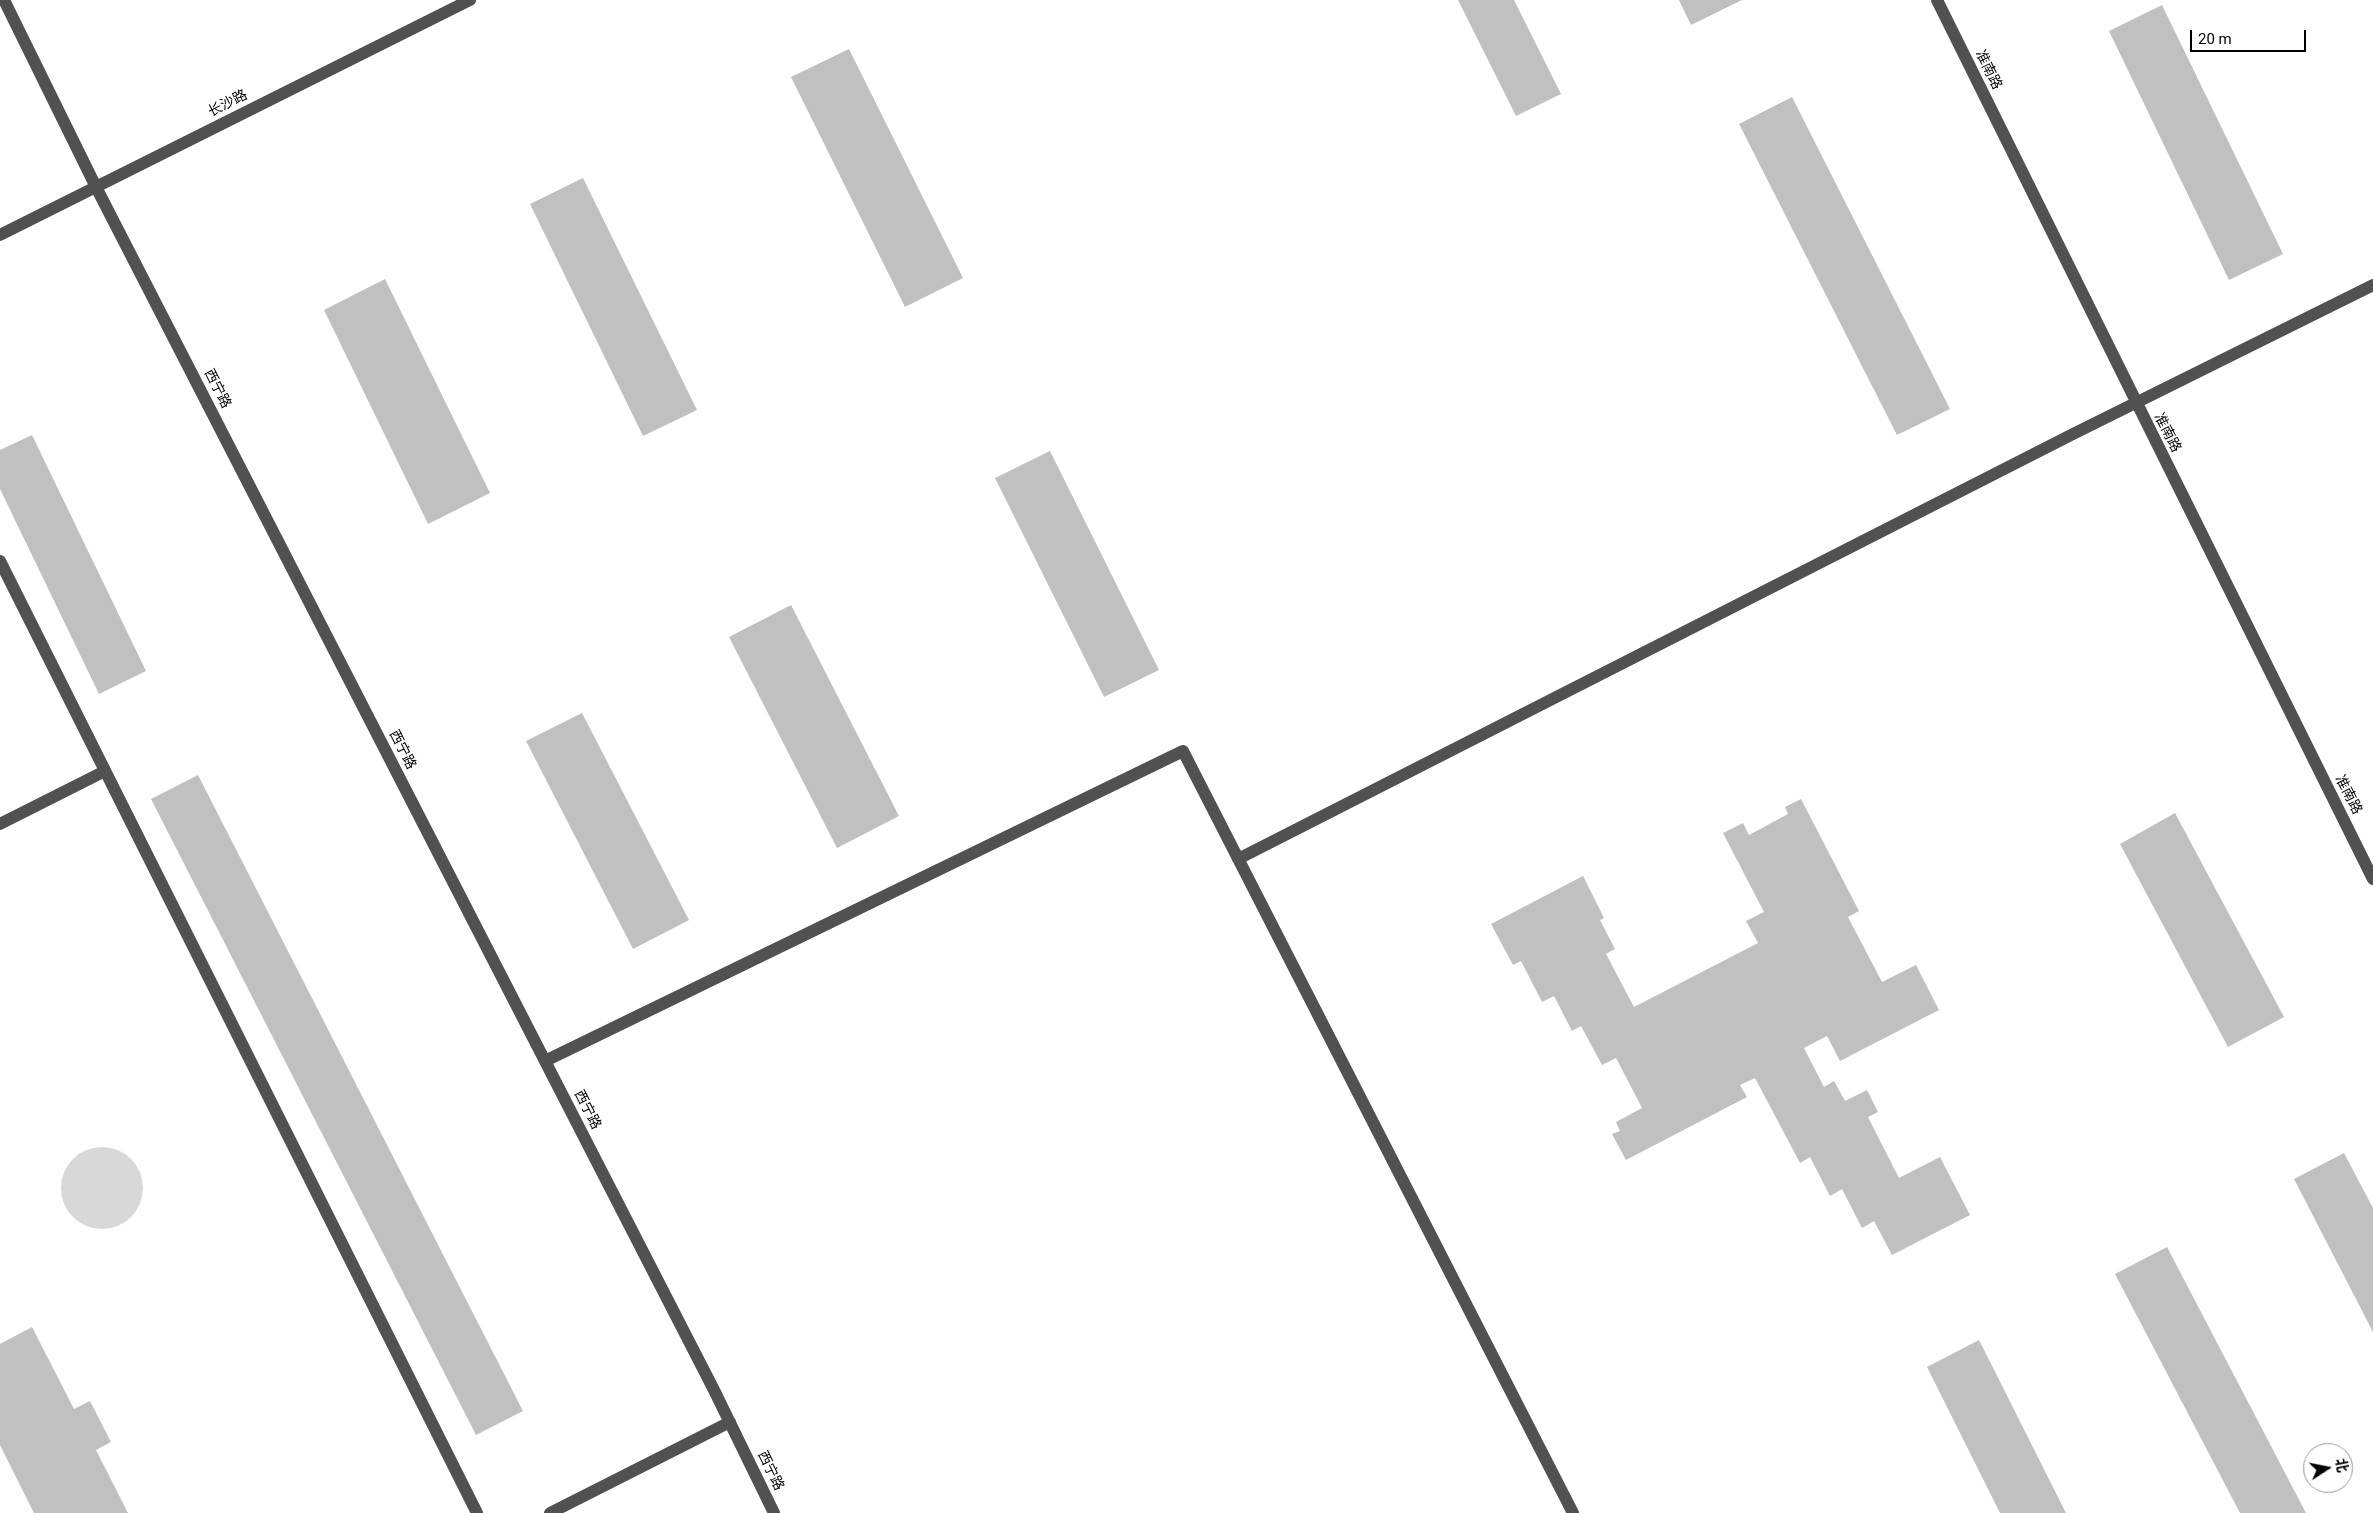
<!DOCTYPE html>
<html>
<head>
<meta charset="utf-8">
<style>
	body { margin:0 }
	#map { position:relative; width:2373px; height:1513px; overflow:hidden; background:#fff; font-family:Roboto,"Noto Sans SC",sans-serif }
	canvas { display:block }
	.north { position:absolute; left:2303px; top:1443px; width:50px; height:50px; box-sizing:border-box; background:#fff; border:1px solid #999; border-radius:50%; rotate:79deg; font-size:14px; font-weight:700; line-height:20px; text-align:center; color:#000 }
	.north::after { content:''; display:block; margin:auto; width:18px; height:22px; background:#000; clip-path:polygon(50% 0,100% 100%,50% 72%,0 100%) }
	.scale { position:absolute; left:2190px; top:30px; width:116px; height:22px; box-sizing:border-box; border:2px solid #000; border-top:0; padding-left:6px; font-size:15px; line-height:18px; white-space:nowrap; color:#000; -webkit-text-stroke:4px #fff; paint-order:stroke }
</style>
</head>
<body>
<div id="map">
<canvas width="2373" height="1513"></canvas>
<div class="north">北</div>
<div class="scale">20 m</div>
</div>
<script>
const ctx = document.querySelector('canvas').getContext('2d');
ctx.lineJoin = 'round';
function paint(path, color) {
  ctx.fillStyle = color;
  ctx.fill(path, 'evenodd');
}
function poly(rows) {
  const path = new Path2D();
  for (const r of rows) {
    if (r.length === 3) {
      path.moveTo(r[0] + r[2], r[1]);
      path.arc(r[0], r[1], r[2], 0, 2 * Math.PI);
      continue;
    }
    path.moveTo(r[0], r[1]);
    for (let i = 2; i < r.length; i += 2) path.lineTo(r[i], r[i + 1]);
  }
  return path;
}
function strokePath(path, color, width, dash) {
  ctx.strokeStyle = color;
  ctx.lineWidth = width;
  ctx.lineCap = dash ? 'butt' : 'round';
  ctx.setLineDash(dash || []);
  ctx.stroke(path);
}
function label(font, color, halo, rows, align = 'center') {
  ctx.font = font + ' Roboto,"Noto Sans SC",sans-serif';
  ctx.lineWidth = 5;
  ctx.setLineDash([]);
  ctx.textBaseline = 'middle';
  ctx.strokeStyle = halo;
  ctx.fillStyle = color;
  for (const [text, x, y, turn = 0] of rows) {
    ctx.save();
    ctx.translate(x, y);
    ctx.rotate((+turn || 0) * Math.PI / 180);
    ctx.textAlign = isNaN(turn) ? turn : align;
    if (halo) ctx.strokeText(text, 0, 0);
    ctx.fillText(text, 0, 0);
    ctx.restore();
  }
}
paint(poly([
	[102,1188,41]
]), '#d8d8d8');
paint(poly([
	[1458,0,1514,0,1561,94,1516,116],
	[1679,0,1742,0,1691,25],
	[2162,5,2283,254,2229,280,2109,31],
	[849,49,963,278,905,307,791,77],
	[1792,97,1950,409,1897,435,1739,124],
	[583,178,697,410,643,436,530,204],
	[385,279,490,493,428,524,324,310],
	[32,435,146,671,99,694,0,489,0,450],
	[1050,451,1159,670,1104,697,995,478],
	[791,605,899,816,837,848,729,637],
	[582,713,689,920,633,949,526,741],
	[198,775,523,1411,476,1435,151,799],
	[1801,799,1859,911,1848,917,1882,982,1916,965,1939,1010,1840,1061,1827,1036,1804,1048,1824,1087,1834,1081,1845,1101,1867,1090,1878,1112,1868,1117,1899,1178,1940,1157,1970,1215,1892,1255,1874,1221,1862,1228,1842,1189,1830,1196,1810,1157,1800,1163,1755,1078,1740,1085,1747,1097,1626,1160,1612,1134,1620,1131,1616,1122,1642,1108,1616,1058,1602,1065,1581,1026,1572,1031,1554,996,1542,1002,1521,961,1513,965,1491,924,1583,876,1604,918,1600,920,1615,949,1606,954,1634,1007,1758,943,1746,921,1764,912,1723,833,1743,823,1749,835,1788,814,1785,807],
	[2175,813,2284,1017,2228,1047,2120,844],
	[2344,1153,2373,1208,2373,1332,2294,1179],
	[2167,1247,2306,1513,2240,1513,2115,1274],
	[32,1327,74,1409,90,1401,111,1442,96,1450,128,1513,34,1513,0,1445,0,1344],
	[1979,1340,2066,1513,2000,1513,1927,1367]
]), '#c0c0c0');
strokePath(poly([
	[4,0,96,187,714,1390,774,1513],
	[1937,0,2373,879],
	[0,235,470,0],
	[0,561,477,1513],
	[0,824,105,771],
	[1238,859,2073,434,2373,285],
	[545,1061,1183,751,1573,1513],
	[550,1513,730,1422]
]), '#515151', 12);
label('14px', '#000', '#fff', [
	["准南路",1988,70,64],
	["长沙路",228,104,-27],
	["西宁路",217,389,63],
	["准南路",2167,433,63],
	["西宁路",402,750,63],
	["准南路",2348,795,63],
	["西宁路",587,1110,63],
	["西宁路",770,1471,64]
]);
</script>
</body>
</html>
